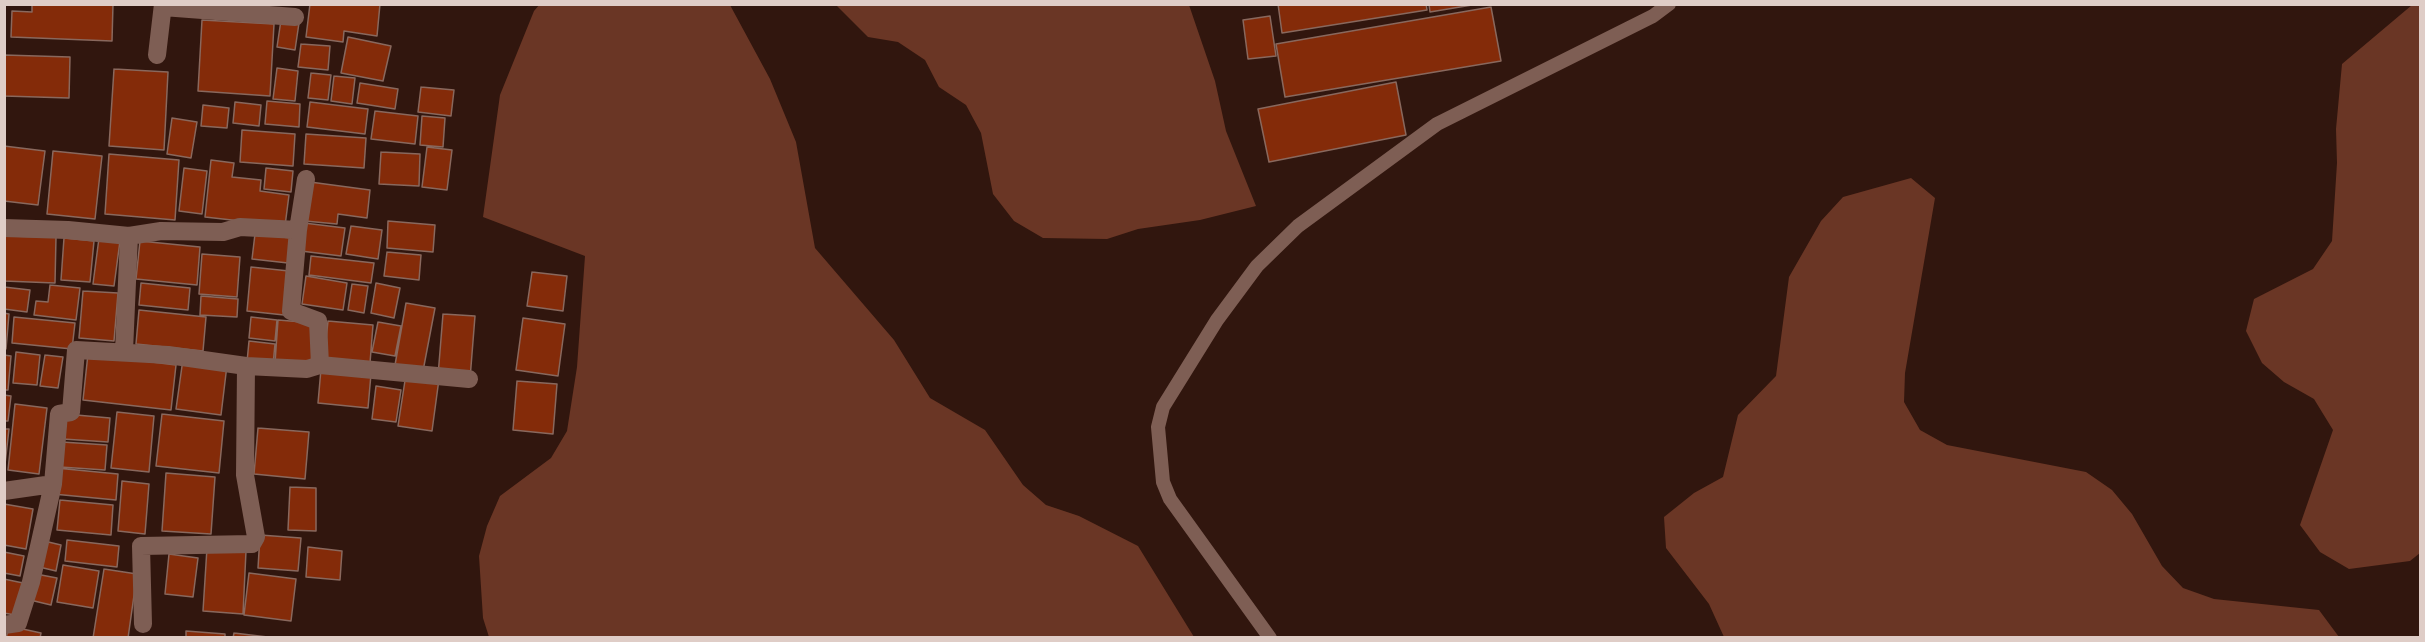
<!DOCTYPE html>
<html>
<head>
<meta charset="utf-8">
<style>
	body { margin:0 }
	#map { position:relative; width:2425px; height:642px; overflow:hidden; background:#31160e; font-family:"IBM Plex Sans",sans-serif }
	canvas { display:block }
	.frame { position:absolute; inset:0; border:6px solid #dfcdc7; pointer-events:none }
</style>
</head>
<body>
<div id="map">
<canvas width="2425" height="642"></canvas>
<div class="frame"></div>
</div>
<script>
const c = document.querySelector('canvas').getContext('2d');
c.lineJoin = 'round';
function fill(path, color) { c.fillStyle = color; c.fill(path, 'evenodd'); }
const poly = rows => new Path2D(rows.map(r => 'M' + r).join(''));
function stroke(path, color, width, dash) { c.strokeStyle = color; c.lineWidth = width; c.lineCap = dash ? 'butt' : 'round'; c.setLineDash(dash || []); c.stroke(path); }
fill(poly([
	[540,4,730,5,770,79,796,142,815,248,894,340,930,398,985,430,1023,485,1046,505,1079,516,1138,546,1194,637,489,637,483,618,479,556,487,526,500,496,551,458,567,431,577,367,585,256,483,217,500,95,534,11],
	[836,5,1189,5,1215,81,1226,131,1256,206,1200,220,1138,229,1107,239,1043,238,1014,221,993,194,981,133,966,105,939,87,925,60,898,42,868,37],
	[2412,5,2420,5,2420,553,2410,561,2349,569,2320,552,2300,525,2333,430,2314,399,2284,382,2262,363,2246,331,2254,299,2313,269,2332,241,2337,163,2336,129,2342,64],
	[1911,178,1935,198,1905,373,1904,402,1920,430,1947,445,2086,472,2112,490,2132,514,2162,566,2183,588,2214,599,2319,610,2339,637,1724,637,1709,604,1666,548,1664,517,1694,493,1723,477,1738,415,1776,376,1789,277,1821,221,1843,197]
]), '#6a3625');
const building = poly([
	[32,4,113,4,112,41,11,37,12,11,32,12,32,4],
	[310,4,380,4,377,36,344,31,343,42,306,37,310,4],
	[1278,4,1426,4,1427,10,1282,33,1278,4],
	[1429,4,1478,4,1430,12,1429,4],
	[1491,7,1501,61,1285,97,1276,44,1491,7],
	[1270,16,1276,56,1248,59,1243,20,1270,16],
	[202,20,274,24,270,96,198,91,202,20],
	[281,20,299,23,295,50,277,47,281,20],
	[348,37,391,46,383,81,341,73,348,37],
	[301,44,330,46,328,70,298,67,301,44],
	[4,55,70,57,69,98,4,96,4,55],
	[277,68,298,71,295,101,273,99,277,68],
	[114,69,168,72,164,150,109,146,114,69],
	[311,73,331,75,328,100,308,98,311,73],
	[334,76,355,78,352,104,331,101,334,76],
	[1396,82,1406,135,1269,162,1258,109,1396,82],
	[360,83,398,89,395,109,357,103,360,83],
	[421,87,454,90,451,116,418,112,421,87],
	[267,101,300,104,299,127,265,124,267,101],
	[235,102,261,105,259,126,233,123,235,102],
	[310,102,368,109,365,134,307,127,310,102],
	[203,105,229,108,227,128,201,126,203,105],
	[375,111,418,116,415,144,371,139,375,111],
	[422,116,445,118,443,147,420,145,422,116],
	[172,118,197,122,191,158,167,154,172,118],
	[242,130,295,134,293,166,240,162,242,130],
	[306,134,366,138,364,168,304,164,306,134],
	[4,146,45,151,38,205,4,201,4,146],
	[427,147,452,150,447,190,422,187,427,147],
	[53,151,102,156,95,219,47,214,53,151],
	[381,152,420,154,419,186,379,184,381,152],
	[109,154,179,160,175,220,105,214,109,154],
	[211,160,234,163,232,177,261,180,260,191,289,195,285,226,205,217,211,160],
	[184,168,207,171,202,214,179,211,184,168],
	[266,168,293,171,291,192,264,189,266,168],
	[310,182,370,190,367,218,338,214,337,224,305,221,310,182],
	[388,221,435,225,433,252,387,248,388,221],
	[304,223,345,228,341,256,301,251,304,223],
	[351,226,382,230,378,259,346,254,351,226],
	[255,234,291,238,288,263,252,259,255,234],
	[4,236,56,237,55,283,4,281,4,236],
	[64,238,94,241,90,282,61,280,64,238],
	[99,238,120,241,114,286,93,284,99,238],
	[140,241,200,247,197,285,136,279,140,241],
	[387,252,421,255,419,280,384,276,387,252],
	[202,254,240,257,237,297,199,294,202,254],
	[311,256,374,263,371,283,309,275,311,256],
	[251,267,289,271,284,315,247,311,251,267],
	[532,272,567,276,563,311,527,306,532,272],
	[306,276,347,283,343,310,302,304,306,276],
	[141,283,190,288,188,310,139,305,141,283],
	[376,283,400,288,394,318,371,313,376,283],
	[352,284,368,286,364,313,348,310,352,284],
	[50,285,80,288,76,320,34,315,36,301,48,302,50,285],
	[4,287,30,290,27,312,4,309,4,287],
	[83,291,118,293,114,341,79,338,83,291],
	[201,296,238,299,237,317,200,315,201,296],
	[406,303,435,308,423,371,395,365,406,303],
	[139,310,206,317,203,351,136,344,139,310],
	[4,313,9,314,6,349,4,349,4,313],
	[443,314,475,316,470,379,438,376,443,314],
	[14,317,75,323,72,349,12,343,14,317],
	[251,317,277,320,275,341,249,338,251,317],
	[523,318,565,324,558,376,516,370,523,318],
	[278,320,315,323,311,365,275,363,278,320],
	[328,321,373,325,370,363,324,359,328,321],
	[378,322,401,326,395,356,372,352,378,322],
	[249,341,275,344,273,365,247,362,249,341],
	[16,352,40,355,37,385,13,383,16,352],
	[88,354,176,365,171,410,83,400,88,354],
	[4,355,11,356,8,390,4,390,4,355],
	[45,355,63,357,58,388,40,386,45,355],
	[183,359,227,365,221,415,176,409,183,359],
	[321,369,371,374,368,408,318,403,321,369],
	[406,374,439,379,432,431,398,426,406,374],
	[517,381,557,384,553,434,513,430,517,381],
	[376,386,401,390,396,422,372,419,376,386],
	[4,395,11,396,8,421,4,421,4,395],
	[15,404,47,408,39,474,8,470,15,404],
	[117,412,154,416,149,472,111,468,117,412],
	[65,414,110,418,108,442,63,439,65,414],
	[162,414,224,421,219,473,156,466,162,414],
	[258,428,309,432,305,479,254,474,258,428],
	[4,429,9,429,4,473,4,429],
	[62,442,107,445,105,470,60,467,62,442],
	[56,468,118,474,116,500,53,494,56,468],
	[166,473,215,477,211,534,162,531,166,473],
	[122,481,149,484,145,534,118,531,122,481],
	[290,487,316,488,316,531,288,530,290,487],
	[60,500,113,505,111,535,57,530,60,500],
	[4,504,33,509,26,549,4,545,4,504],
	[260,535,301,538,298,571,258,568,260,535],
	[40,540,61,545,56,571,35,566,40,540],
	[67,540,119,546,117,567,65,561,67,540],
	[308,547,342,551,340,580,306,577,308,547],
	[207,548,246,551,243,614,203,611,207,548],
	[4,552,24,556,20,576,4,573,4,552],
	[169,554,198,558,193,597,165,594,169,554],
	[63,565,99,571,93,608,57,602,63,565],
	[104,569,137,574,128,638,93,638,104,569],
	[249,573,296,579,291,621,244,615,249,573],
	[36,574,57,578,51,605,30,600,36,574],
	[4,579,23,583,15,615,4,613,4,579],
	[9,626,41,633,40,638,6,638,9,626],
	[186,631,225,634,225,638,186,638,186,631],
	[234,633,276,638,233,638,234,633]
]);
fill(building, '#842b09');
stroke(building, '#89685d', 1.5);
stroke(poly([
	[1270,638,1170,499,1163,482,1158,427,1163,407,1217,320,1257,266,1298,226,1437,124,1653,16,1669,4]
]), '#7e5e54', 14);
stroke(poly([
	[163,7,295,17],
	[157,55,163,4],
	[306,179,298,230,291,311,318,321,320,365],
	[4,228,68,230,129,236,161,231,223,232,240,227,298,230],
	[124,351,129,236],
	[4,491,53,484],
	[143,624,141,546,252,544,256,537,245,475,246,366],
	[4,625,18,623,31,582,53,484,59,414,71,412,76,350,168,355,246,366,307,369,320,365,469,379]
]), '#7e5e54', 18);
</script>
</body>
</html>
